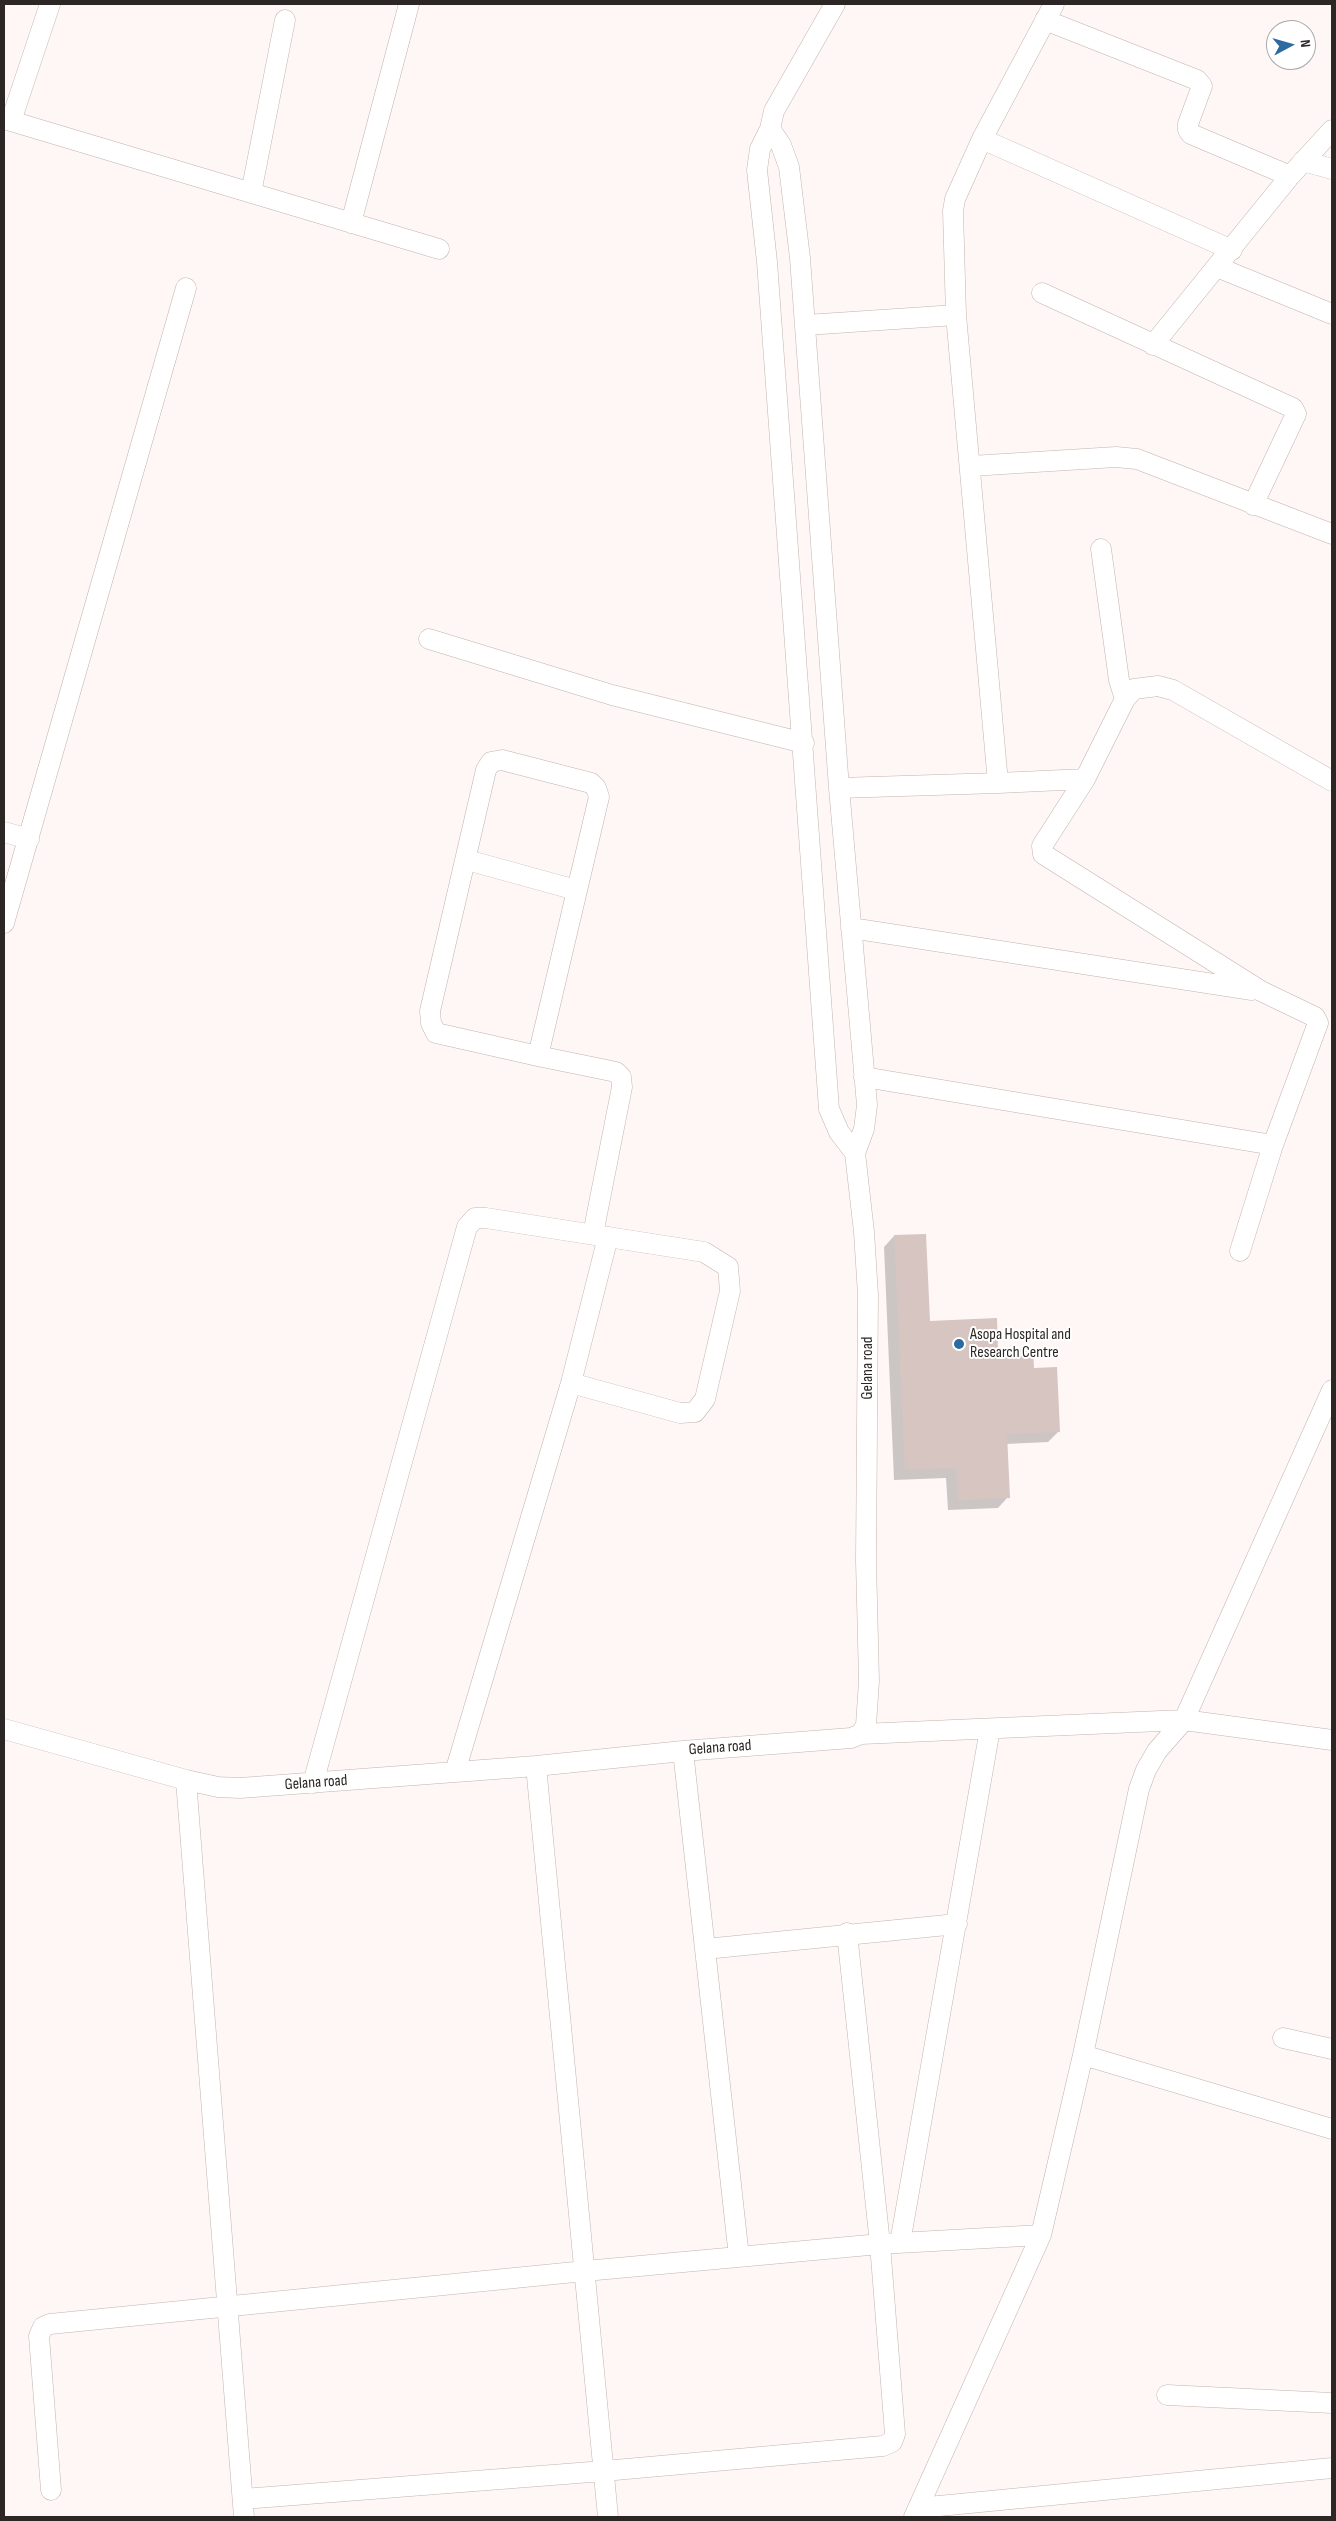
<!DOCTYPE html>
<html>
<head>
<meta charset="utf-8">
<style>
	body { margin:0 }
	#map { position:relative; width:1336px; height:2521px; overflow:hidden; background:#fef7f5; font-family:"Sofia Sans Condensed",sans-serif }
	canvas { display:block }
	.frame { position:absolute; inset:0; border:5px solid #2c2624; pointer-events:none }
	.north { position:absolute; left:1266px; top:20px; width:50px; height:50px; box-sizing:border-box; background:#fff; border:1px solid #aba8a7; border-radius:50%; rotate:84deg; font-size:14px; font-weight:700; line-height:20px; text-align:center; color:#2c2624 }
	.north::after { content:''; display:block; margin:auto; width:18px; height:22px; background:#2d6aa1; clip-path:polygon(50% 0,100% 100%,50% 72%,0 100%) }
</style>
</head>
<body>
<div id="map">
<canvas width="1336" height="2521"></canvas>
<div class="frame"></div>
<div class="north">N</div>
</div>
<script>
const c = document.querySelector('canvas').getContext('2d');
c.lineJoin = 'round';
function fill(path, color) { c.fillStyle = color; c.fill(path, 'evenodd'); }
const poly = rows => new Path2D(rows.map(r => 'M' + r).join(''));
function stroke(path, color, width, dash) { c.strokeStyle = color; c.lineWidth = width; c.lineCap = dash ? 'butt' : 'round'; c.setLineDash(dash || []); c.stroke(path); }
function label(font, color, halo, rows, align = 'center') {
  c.font = font + ' "Sofia Sans Condensed",sans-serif'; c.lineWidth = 4; c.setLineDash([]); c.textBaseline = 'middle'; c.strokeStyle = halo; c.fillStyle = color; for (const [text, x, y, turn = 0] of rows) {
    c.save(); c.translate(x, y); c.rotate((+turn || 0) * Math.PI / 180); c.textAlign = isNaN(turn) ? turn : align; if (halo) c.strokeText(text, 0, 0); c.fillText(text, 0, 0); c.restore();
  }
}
fill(poly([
	[894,1236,929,1323,1033,1369,1059,1431,1048,1442,1006,1444,1008,1497,998,1508,948,1510,946,1478,894,1480,884,1247]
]), '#0003');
fill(poly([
	[926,1234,930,1321,997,1318,998,1350,1033,1349,1034,1368,1057,1367,1060,1432,1007,1434,1010,1498,958,1500,956,1468,905,1470,894,1235]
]), '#d6c5c0');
const minor = poly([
	[835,4,774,111,770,129,760,149,757,170,767,262,829,1109,839,1132,855,1153],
	[1054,4,982,139,1232,250],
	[1045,20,1197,80,1202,86,1188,124,1188,130,1191,134,1290,176],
	[4,119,439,249],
	[11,121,50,4],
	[982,139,955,199,953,211,956,315,998,783,1085,779,1125,699,1134,689,1158,686,1173,690,1332,781],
	[1303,161,1332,169],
	[251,193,285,20],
	[351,223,409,4],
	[1217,267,1332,314],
	[1042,293,1293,408,1296,414,1253,505],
	[806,325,956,315],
	[1153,345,1290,176,1332,130],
	[971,466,1116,457,1137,459,1332,534],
	[1101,549,1119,680,1125,699],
	[429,639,612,695,804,743],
	[1085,779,1042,846,1043,854,1261,991,1315,1017,1318,1023,1273,1145,1240,1251],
	[839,788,998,783],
	[4,832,29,839],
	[467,860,576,890],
	[4,923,186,288],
	[851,928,1252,990],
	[538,1056,599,797,596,788,591,783,502,760,491,762,486,770,430,1011,431,1023,436,1033,538,1056,616,1072,621,1077,622,1087,593,1234],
	[864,1077,1273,1145],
	[4,1729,186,1780,218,1787,240,1788,536,1766,683,1751,851,1738,861,1734,866,1725,869,1681,866,1561,868,1295,864,1232,855,1153,864,1129,867,1105,839,788,800,258,789,167,781,145,770,129],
	[861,1734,1184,1720,1332,1740],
	[683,1751,705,1949],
	[536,1766,608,2517],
	[455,1772,571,1383,608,1237],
	[186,1780,244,2517],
	[313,1783,467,1227,475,1218,486,1218,704,1252,728,1267,730,1291,705,1399,695,1412,680,1413,571,1383],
	[1283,2038,1332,2049],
	[1083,2055,1332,2129],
	[900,2243,990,1729],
	[739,2257,705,1949,957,1924],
	[1167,2395,1332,2403],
	[51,2490,39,2336,43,2327,50,2324,585,2271,880,2244,1041,2235],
	[243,2499,604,2471,883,2446,892,2442,895,2434,880,2244,847,1933],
	[918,2508,1332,2468],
	[914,2517,1041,2235,1083,2055,1139,1789,1146,1770,1157,1751,1184,1720,1332,1390]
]);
stroke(minor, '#c3b3ad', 21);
stroke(minor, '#fff', 20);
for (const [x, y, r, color] of [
	[959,1344,6,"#2d6aa1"]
]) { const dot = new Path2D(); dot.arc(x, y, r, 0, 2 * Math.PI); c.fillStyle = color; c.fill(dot); stroke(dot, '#fff', 2); }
label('16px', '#2c2624', '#fff', [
	["Asopa Hospital and",970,1335],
	["Research Centre",970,1353]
], 'left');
label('16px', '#2c2624', '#fff', [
	["Gelana road",868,1368,-90],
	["Gelana road",720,1748,-4],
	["Gelana road",316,1783,-4]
]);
</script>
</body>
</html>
